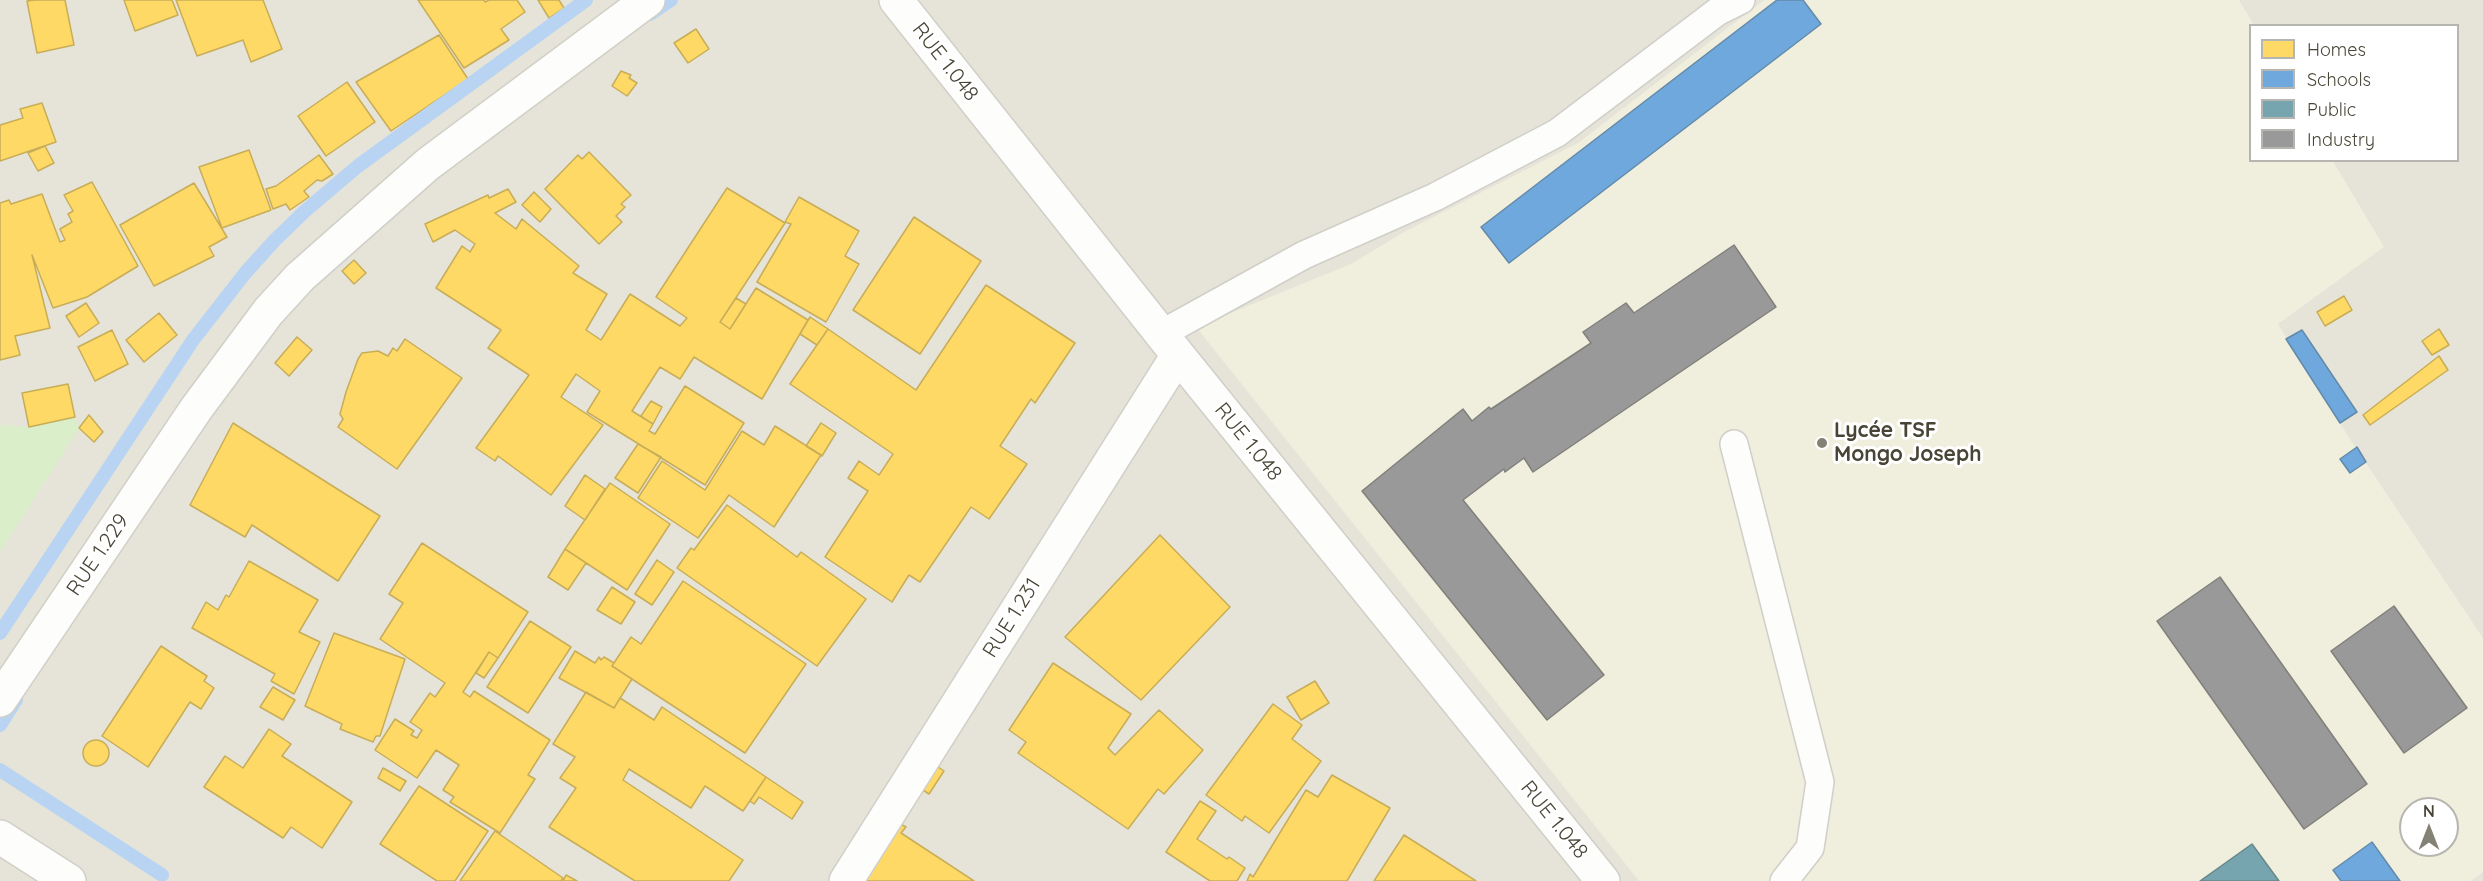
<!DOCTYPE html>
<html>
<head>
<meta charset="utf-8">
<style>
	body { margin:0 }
	#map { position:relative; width:2483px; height:881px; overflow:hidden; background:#f2f1eb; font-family:Quicksand,sans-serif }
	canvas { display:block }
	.legend { position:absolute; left:2249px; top:24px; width:210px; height:138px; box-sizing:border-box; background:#fff; border:2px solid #b6b5af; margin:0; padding:8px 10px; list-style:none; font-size:18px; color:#494536 }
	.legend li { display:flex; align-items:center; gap:12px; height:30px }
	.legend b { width:30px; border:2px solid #b6b5af }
	.north { position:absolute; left:2399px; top:797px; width:60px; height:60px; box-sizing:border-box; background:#fff; border:2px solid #b6b5af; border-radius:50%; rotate:0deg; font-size:16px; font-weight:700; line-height:24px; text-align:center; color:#494536 }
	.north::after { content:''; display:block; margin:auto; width:21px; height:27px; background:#848175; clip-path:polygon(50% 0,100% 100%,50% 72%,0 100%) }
</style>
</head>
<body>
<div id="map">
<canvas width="2483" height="881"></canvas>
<ul class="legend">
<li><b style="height:16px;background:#ffd966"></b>Homes</li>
<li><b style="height:16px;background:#6fa8dc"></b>Schools</li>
<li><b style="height:16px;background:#76a5af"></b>Public</li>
<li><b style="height:16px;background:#999"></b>Industry</li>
</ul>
<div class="north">N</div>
</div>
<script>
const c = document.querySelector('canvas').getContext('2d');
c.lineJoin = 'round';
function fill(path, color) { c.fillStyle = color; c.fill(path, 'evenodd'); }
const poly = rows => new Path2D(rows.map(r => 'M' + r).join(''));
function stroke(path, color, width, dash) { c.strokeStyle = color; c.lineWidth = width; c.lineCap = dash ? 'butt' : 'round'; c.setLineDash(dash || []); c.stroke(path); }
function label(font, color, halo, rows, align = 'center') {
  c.font = font + ' Quicksand,sans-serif'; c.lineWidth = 6; c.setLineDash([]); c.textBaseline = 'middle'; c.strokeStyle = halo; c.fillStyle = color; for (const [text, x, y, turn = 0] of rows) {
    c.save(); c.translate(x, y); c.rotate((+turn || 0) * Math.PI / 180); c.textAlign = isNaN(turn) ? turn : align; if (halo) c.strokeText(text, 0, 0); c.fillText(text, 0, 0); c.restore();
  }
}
fill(poly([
	[0,0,2483,0,2483,881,0,881],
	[2250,26,2458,26,2458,160,2250,160],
	[2411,809,2447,809,2447,845,2411,845]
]), '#e6e4d8');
fill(poly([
	[1764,0,2239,0,2254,25,2250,26,2250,160,2333,161,2384,247,2278,324,2350,439,2483,638,2483,872,2471,881,1639,881,1196,327,1351,264,1404,232,1578,143],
	[2411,809,2447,809,2447,845,2411,845]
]), '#f0eedd');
fill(poly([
	[75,417,79,428,0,552,0,425,29,427]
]), '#daeeca');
const homes = poly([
	[34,0,65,0,74,45,37,53,27,1,34,0],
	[124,0,172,0,178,15,135,31,124,0],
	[176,0,263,0,282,49,251,62,243,40,197,56,176,0],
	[418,0,484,0,485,2,489,0,517,0,525,12,501,29,509,40,464,68,418,0],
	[538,0,559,0,564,8,549,18,538,0],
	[696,29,709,49,688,63,674,43,696,29],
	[439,35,468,79,391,131,356,82,439,35],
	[621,71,631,75,629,78,637,83,627,96,612,86,621,71],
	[347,82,375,122,326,156,298,116,347,82],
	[42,103,56,142,0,161,0,125,23,118,20,109,42,103],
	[45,146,54,163,38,171,28,153,45,146],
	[249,150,271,210,222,228,199,167,249,150],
	[589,152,631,195,621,204,625,207,616,216,622,222,599,244,545,189,578,155,582,159,589,152],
	[319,155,333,174,322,181,317,180,304,191,309,197,290,210,286,204,273,209,266,189,276,186,319,155],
	[92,182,138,266,87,297,53,308,32,255,50,328,15,336,20,355,0,360,0,203,9,200,11,204,42,194,60,242,65,240,60,229,72,222,68,214,73,211,64,195,92,182],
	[194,183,227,237,209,247,214,256,154,286,120,225,194,183],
	[727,188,785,223,720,322,730,329,756,288,808,320,762,399,694,357,680,379,660,367,632,411,653,424,649,431,655,434,685,386,744,423,705,485,587,412,600,391,576,374,561,397,603,425,551,495,498,456,495,461,476,448,529,375,488,348,501,330,436,288,462,246,470,252,475,244,455,230,433,242,425,224,488,195,489,198,508,189,516,202,495,213,516,229,522,219,579,266,573,273,607,294,586,330,601,340,630,294,680,326,687,318,656,297,727,188],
	[534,192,551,209,540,222,522,205,534,192],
	[799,197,859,231,845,256,859,264,826,322,757,282,791,224,785,222,799,197],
	[914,217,981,261,920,354,853,310,914,217],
	[354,260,366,273,354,284,342,271,354,260],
	[986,285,1075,343,1035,403,1031,399,1000,446,1027,464,989,519,971,507,920,582,909,575,892,602,825,557,868,491,848,478,859,461,879,475,893,454,790,384,828,329,916,390,986,285],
	[2344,296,2352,310,2325,326,2317,312,2344,296],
	[736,298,746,304,730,329,720,322,736,298],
	[86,303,99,323,79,337,66,316,86,303],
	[159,313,177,335,144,362,126,340,159,313],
	[810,317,828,329,817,345,800,334,810,317],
	[2439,329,2449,345,2432,355,2422,341,2439,329],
	[112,330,128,364,95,381,78,347,112,330],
	[297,337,312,350,289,376,275,363,297,337],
	[405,339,462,378,397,469,338,427,343,419,340,414,346,392,358,359,362,353,378,351,388,356,393,348,397,351,405,339],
	[2439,356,2448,370,2370,425,2363,415,2439,356],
	[68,384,75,417,29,427,22,393,68,384],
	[651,401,662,407,653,424,641,416,651,401],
	[89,415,103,432,94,442,79,428,89,415],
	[233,423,380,516,338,581,252,525,245,537,190,505,233,423],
	[821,423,836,433,822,456,806,446,821,423],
	[775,426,821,455,774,527,729,495,698,538,638,498,662,461,705,490,742,431,764,445,775,426],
	[638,444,661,457,638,493,615,478,638,444],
	[585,475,605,489,585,520,565,506,585,475],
	[610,483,670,524,627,590,565,549,610,483],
	[727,505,797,557,801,552,866,599,817,666,677,568,691,548,694,550,727,505],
	[1160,535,1230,607,1141,700,1065,637,1160,535],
	[422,543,528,612,498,658,489,652,463,692,470,697,474,691,550,740,528,775,535,779,500,833,450,802,454,797,443,790,459,765,436,750,417,778,375,750,395,719,414,731,411,735,417,738,422,730,410,722,430,693,435,697,445,683,380,639,403,603,389,594,422,543],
	[565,549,586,563,568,590,548,577,565,549],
	[657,560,674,572,652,605,635,594,657,560],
	[249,561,318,600,299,632,320,642,294,694,271,681,275,674,192,628,206,602,218,610,226,595,229,597,249,561],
	[683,581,806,664,745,753,612,666,631,637,641,644,683,581],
	[612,587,635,602,621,624,597,610,612,587],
	[530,621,571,647,528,713,487,687,530,621],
	[334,633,405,659,380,736,376,736,373,742,340,729,342,724,305,706,334,633],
	[161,646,207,676,204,681,214,688,201,709,190,702,148,767,102,736,161,646],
	[575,651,595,663,599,657,601,660,604,657,614,663,612,666,632,679,614,708,559,678,575,651],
	[489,652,498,658,484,678,476,673,489,652],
	[1053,663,1131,714,1108,748,1115,755,1159,710,1203,750,1164,794,1158,789,1128,829,1018,753,1026,742,1009,730,1053,663],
	[1315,681,1329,703,1301,720,1287,697,1315,681],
	[273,687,295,700,283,720,260,707,273,687],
	[586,692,614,708,620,698,654,720,662,707,766,777,743,811,705,786,691,808,629,769,623,780,743,860,729,881,635,881,549,827,576,788,560,778,575,757,553,744,586,692],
	[1273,704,1302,725,1292,739,1321,761,1269,833,1245,816,1242,821,1206,795,1273,704],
	[269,729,291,744,282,756,352,802,322,848,291,827,283,838,204,787,225,756,243,768,269,729],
	'83 753a13 13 0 1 1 26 0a13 13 0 1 1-26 0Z',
	[928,760,944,771,929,794,912,783,928,760],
	[383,768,406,781,400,791,378,778,383,768],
	[1332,775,1390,808,1347,881,1247,881,1250,874,1253,877,1306,790,1318,797,1332,775],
	[766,777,803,802,792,819,759,797,754,804,750,801,766,777],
	[419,786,488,831,455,881,437,881,380,844,419,786],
	[1200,801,1216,811,1197,839,1227,859,1229,857,1245,868,1237,881,1210,881,1166,852,1200,801],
	[889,818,906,827,901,833,974,881,852,881,889,818],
	[495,831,563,878,561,881,460,881,495,831],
	[1404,835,1476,881,1374,881,1404,835],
	[566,875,577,881,563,881,566,875]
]);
fill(homes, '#ffd966');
stroke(homes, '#c8ad58', 1.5);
const schools = poly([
	[1777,0,1803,0,1821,24,1509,263,1481,227,1777,0],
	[2302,330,2357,412,2340,423,2286,339,2302,330],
	[2357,447,2366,462,2350,473,2340,459,2357,447],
	[2372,842,2400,881,2341,881,2333,870,2372,842]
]);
fill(schools, '#6fa8dc');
stroke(schools, '#648aaa', 1.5);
const public = poly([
	[2252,844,2279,881,2200,881,2252,844]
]);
fill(public, '#76a5af');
stroke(public, '#68888b', 1.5);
const industry = poly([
	[1734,245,1776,307,1533,472,1524,458,1505,472,1504,469,1463,500,1604,675,1547,720,1362,491,1463,409,1472,421,1489,407,1491,409,1591,343,1583,332,1626,303,1634,313,1734,245],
	[2220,577,2367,784,2304,829,2157,621,2220,577],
	[2394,606,2467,708,2404,753,2331,651,2394,606]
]);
fill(industry, '#999');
stroke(industry, '#81807b', 1.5);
stroke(poly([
	[650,14,671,0],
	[0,633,193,340,246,272,274,241,305,211,358,166,586,0],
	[0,725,16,700],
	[0,770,162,875]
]), '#b9d4f2', 14);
const service = poly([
	[1161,334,1304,255,1435,197,1557,133,1717,12,1741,0],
	[1734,444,1820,782,1810,848,1784,881]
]);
const minor = poly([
	[896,0,1178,355,1603,881],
	[0,700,196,409,268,312,300,277,428,164,648,0],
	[0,837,69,881],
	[846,881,1178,355]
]);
stroke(service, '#d0cfc8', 30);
stroke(minor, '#d0cfc8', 36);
stroke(service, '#fdfdfc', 27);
stroke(minor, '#fdfdfc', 33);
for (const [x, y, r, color] of [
	[1822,443,6,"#848175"]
]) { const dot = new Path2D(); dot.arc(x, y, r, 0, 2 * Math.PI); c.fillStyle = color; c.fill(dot); stroke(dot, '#fff', 2); }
label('21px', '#494536', '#fff', [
	["RUE 1.048",945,62,52],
	["RUE 1.048",1248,442,51],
	["RUE 1.229",98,555,-56],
	["RUE 1.231",1012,618,-58],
	["RUE 1.048",1554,820,51]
]);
label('bold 21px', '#494536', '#fff', [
	["Lycée TSF",1834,431],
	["Mongo Joseph",1834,455]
], 'left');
</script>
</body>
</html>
